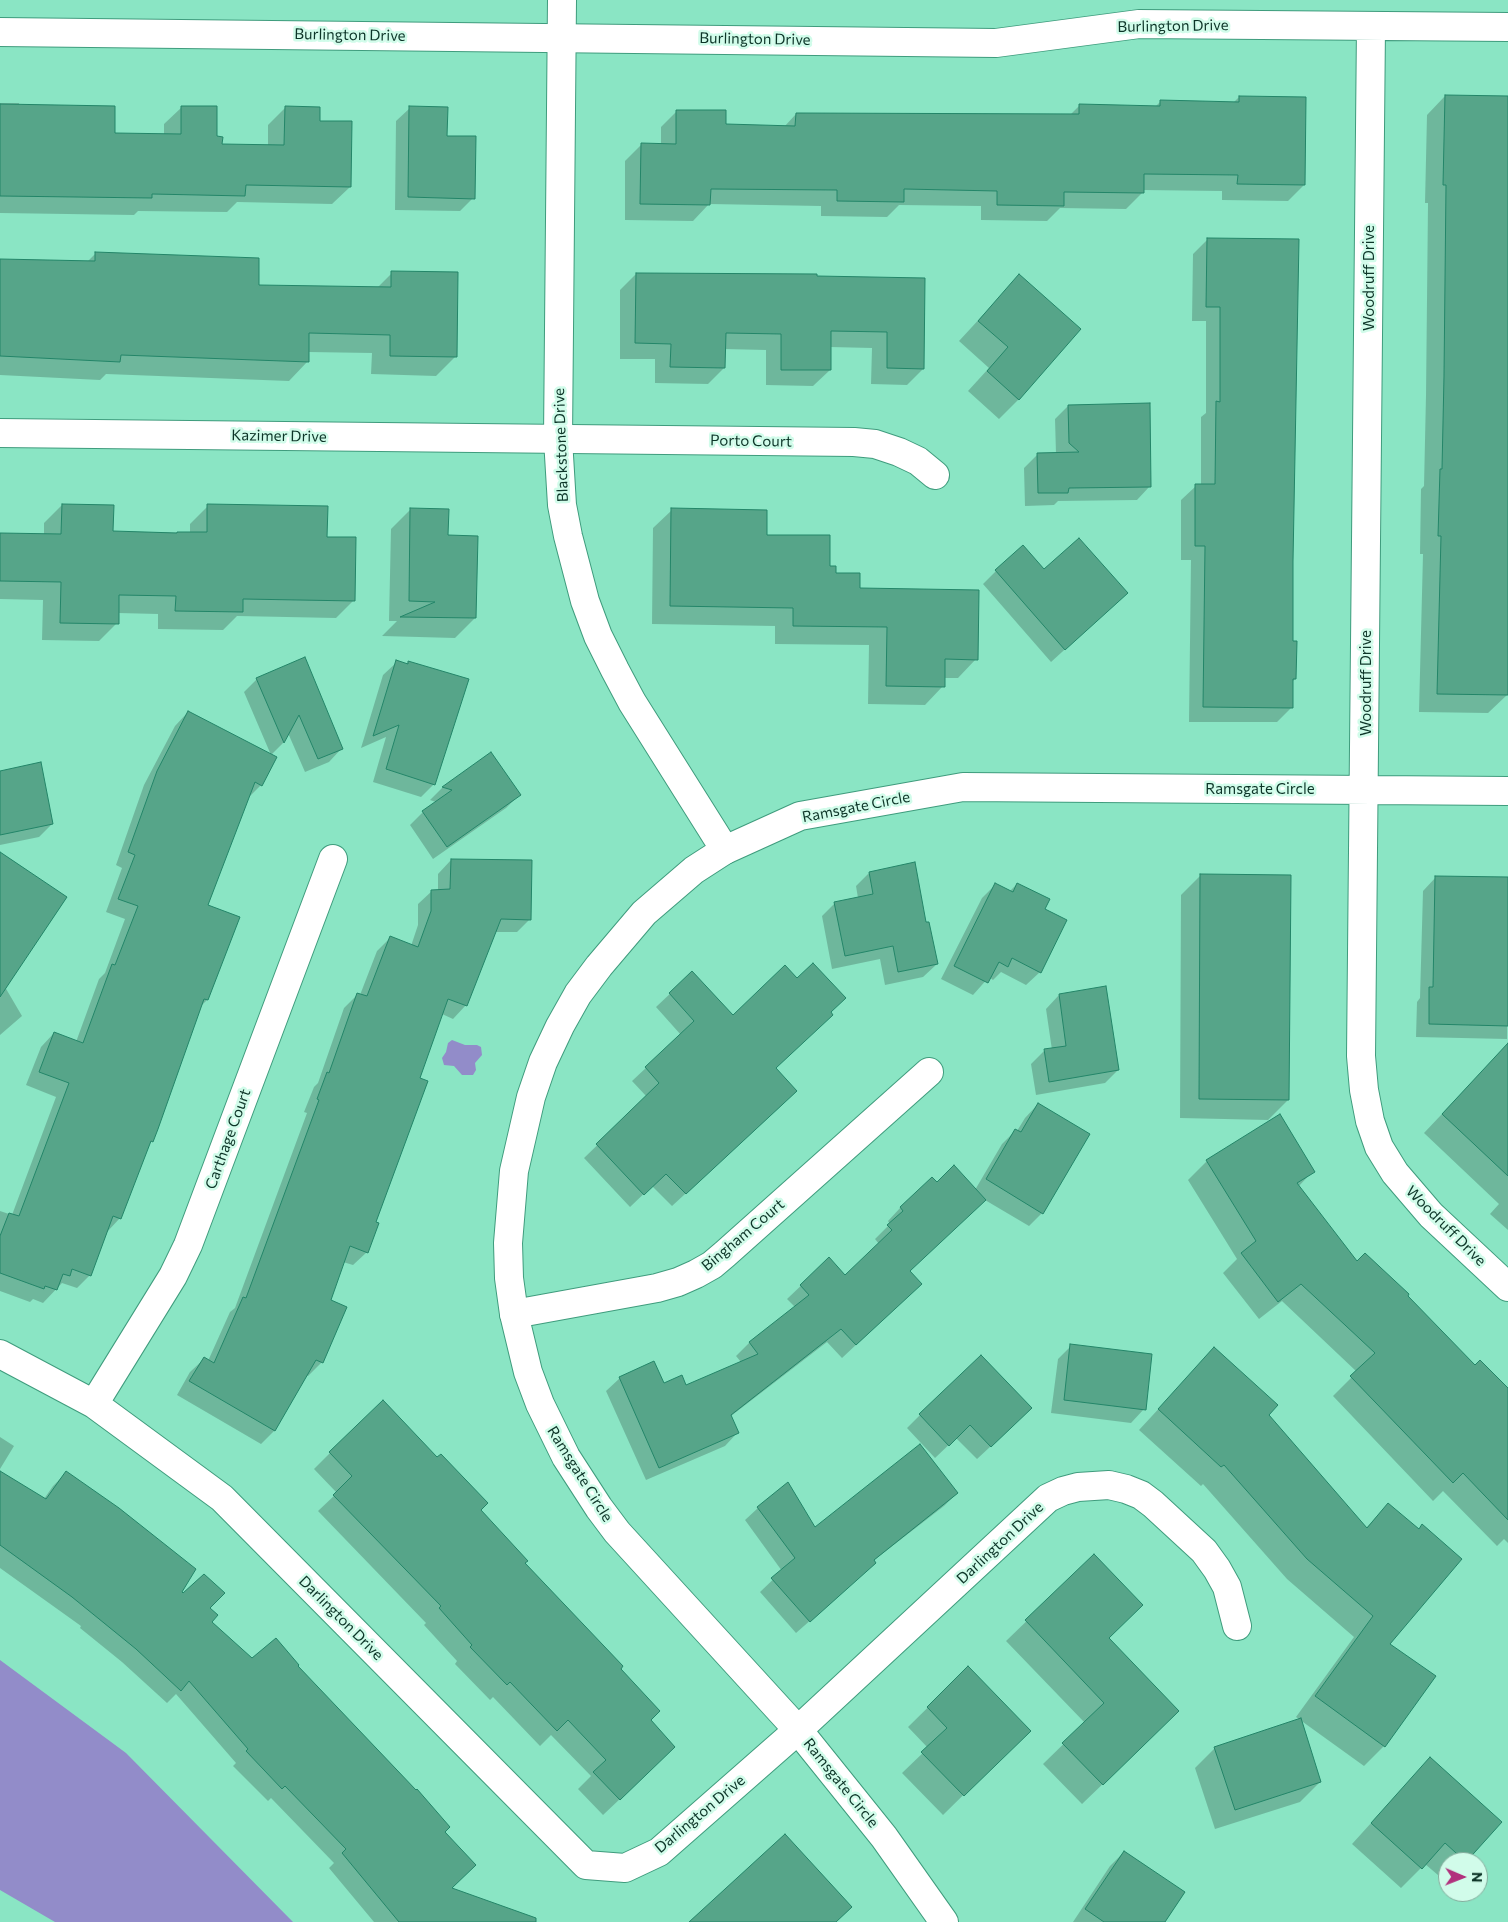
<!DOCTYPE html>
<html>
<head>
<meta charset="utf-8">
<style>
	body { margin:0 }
	#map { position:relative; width:1508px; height:1922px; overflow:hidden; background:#8ae5c4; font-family:Commissioner,sans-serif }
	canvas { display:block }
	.north { position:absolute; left:1438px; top:1852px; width:50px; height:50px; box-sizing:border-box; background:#d1fcea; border:1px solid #83ac9c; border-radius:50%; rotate:91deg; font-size:14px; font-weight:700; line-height:20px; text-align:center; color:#0d3528 }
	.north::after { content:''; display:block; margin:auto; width:18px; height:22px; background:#b1317d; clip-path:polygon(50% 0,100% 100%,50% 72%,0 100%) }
</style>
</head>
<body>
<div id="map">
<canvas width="1508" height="1922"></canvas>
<div class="north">N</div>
</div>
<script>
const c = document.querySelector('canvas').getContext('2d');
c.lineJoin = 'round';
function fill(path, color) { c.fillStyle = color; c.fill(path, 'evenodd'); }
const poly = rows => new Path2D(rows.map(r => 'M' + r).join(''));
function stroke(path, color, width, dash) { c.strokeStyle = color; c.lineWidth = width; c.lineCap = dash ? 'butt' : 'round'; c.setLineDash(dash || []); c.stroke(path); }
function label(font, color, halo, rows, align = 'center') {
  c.font = font + ' Commissioner,sans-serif'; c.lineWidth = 5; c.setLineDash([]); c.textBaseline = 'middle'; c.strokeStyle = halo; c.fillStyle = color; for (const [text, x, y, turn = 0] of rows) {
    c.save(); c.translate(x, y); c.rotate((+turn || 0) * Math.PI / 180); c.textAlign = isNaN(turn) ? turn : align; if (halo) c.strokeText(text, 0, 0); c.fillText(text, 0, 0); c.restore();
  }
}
fill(poly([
	[452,1040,465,1045,477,1045,481,1047,482,1055,475,1063,476,1070,473,1075,462,1075,454,1066,444,1065,442,1058,446,1052,448,1043],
	[0,1660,126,1753,293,1922,55,1922,0,1890]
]), '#928cc9');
fill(poly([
	[1445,96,1508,97,1507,695,1488,713,1419,712,1423,554,1420,554,1421,489,1424,486,1426,395,1428,203,1425,203,1427,115],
	[1239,97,1304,185,1288,201,1222,200,1222,191,1142,190,1142,193,1126,209,1060,208,1047,221,981,220,981,206,899,205,887,217,821,216,821,206,709,204,693,221,625,220,625,161,641,145,661,145,661,127,677,111,724,126,784,127,796,114,1070,115,1080,105,1155,107,1160,102,1233,103],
	[0,103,19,103,19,106,114,134,164,135,164,124,182,107,221,145,268,146,268,125,285,108,319,122,350,187,332,204,237,202,227,212,138,211,134,215,0,213],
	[410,108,473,198,460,211,395,210,396,121],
	[1208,239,1292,642,1295,679,1292,682,1292,707,1277,722,1189,722,1191,560,1181,560,1181,500,1196,486,1201,486,1201,417,1206,413,1206,321,1192,321,1193,254],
	[96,253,257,286,377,288,392,273,456,356,436,376,371,374,372,353,308,352,308,361,289,381,106,374,100,380,0,375,0,261,87,262],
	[636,274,924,279,923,369,907,385,871,384,872,348,830,347,830,370,813,386,766,385,766,350,724,349,724,368,708,384,655,383,655,359,620,359,620,290],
	[1019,276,1019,399,999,419,968,391,989,368,959,341],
	[1068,406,1150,486,1137,500,1058,501,1054,505,1025,506,1024,468,1038,454,1056,454,1055,419],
	[62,505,111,532,190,533,190,524,208,506,326,538,354,600,336,618,237,616,223,630,158,629,158,614,118,613,117,623,99,641,42,640,43,600,0,599,0,534,44,535,44,523],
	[411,509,447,536,475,618,455,638,382,636,397,621,389,621,391,529],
	[672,510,766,536,828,567,835,574,858,589,976,659,958,678,943,678,943,686,925,705,868,704,869,645,775,644,775,626,652,624,653,528],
	[996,571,1044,571,1127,593,1051,662,983,584],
	[397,662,406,665,408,662,434,784,421,797,373,782,386,737,361,748,383,675],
	[257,679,342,748,329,762,305,772,288,733,283,743,271,755,244,692],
	[188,712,261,785,247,799,206,906,207,1000,201,1006,152,1141,148,1145,120,1218,107,1232,90,1275,77,1288,62,1283,43,1303,33,1299,30,1302,0,1291,0,1211,12,1215,56,1097,26,1085,41,1047,54,1033,76,1042,99,979,105,973,125,919,106,912,122,868,116,865,144,785,175,726],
	[491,754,519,795,506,808,433,859,410,825,423,812,436,802,430,800,442,788],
	[0,772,52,824,39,837,0,845],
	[0,854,5,987,22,1016,0,1035],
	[451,860,530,919,517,932,494,932,466,1005,453,1019,442,1014,419,1079,367,1252,353,1265,343,1262,329,1301,322,1362,308,1376,306,1375,274,1431,261,1444,177,1395,190,1372,204,1359,208,1361,230,1312,235,1308,307,1113,304,1112,314,1087,318,1083,344,1008,358,994,360,995,377,951,390,938,411,946,418,925,418,904,432,891,438,891,438,874],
	[869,873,926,924,937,964,923,977,885,985,880,959,832,969,822,916,835,903,858,898,856,886],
	[1201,875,1288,1100,1268,1120,1180,1118,1181,895],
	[1436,877,1508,879,1507,1039,1416,1037,1417,1002,1420,998,1423,891],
	[1017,884,1043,910,1040,972,1026,985,1001,972,993,980,989,977,973,995,941,979,982,898,995,885,1009,892],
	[692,973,733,1017,829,1013,832,1015,774,1069,782,1105,672,1206,652,1186,630,1207,584,1158,647,1097,632,1081,681,1035,656,1007],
	[1105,988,1118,1070,1105,1083,1036,1095,1031,1064,1044,1051,1052,1050,1046,1009,1059,995],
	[1508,1044,1508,1230,1490,1214,1499,1204,1424,1133],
	[1038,1104,1042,1213,1029,1226,985,1200,909,1271,907,1297,842,1358,827,1342,731,1416,738,1432,725,1446,646,1480,606,1391,620,1378,685,1387,741,1362,736,1356,749,1343,795,1307,787,1299,829,1259,845,1276,879,1244,875,1239,890,1224,888,1221,901,1207,936,1184,975,1190,1002,1144,1016,1130,1017,1131,1025,1118],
	[1207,1161,1313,1171,1298,1187,1357,1263,1406,1296,1475,1367,1508,1390,1508,1543,1504,1539,1497,1546,1443,1491,1433,1501,1333,1396,1357,1372,1282,1301,1259,1319,1223,1273,1237,1259,1188,1180],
	[1071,1346,1144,1409,1131,1423,1051,1413,1058,1359],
	[1214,1349,1267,1415,1366,1528,1388,1504,1384,1746,1364,1766,1296,1717,1354,1637,1287,1579,1203,1484,1201,1486,1139,1430],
	[920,1415,1017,1422,977,1459,956,1438,935,1458,907,1428],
	[0,1437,14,1446,0,1469],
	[330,1453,479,1510,524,1563,619,1669,649,1721,658,1763,603,1815,578,1789,591,1776,551,1735,540,1746,493,1697,490,1700,455,1664,457,1661,424,1625,426,1623,318,1511,337,1493,314,1469],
	[0,1473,44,1499,53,1486,66,1473,181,1592,208,1608,211,1622,252,1660,296,1666,443,1832,450,1889,462,1922,374,1922,329,1868,334,1863,271,1798,268,1801,233,1766,236,1763,176,1694,167,1703,122,1662,80,1628,81,1626,0,1568],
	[957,1493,944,1506,873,1561,862,1575,796,1633,760,1592,782,1571,745,1520,758,1508,815,1529],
	[1094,1556,1107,1639,1158,1731,1082,1804,1043,1764,1085,1723,1006,1641],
	[968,1668,1009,1750,943,1815,902,1773,928,1748,908,1727],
	[1215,1748,1320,1782,1300,1802,1215,1829,1195,1768],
	[1411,1779,1500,1822,1464,1862,1448,1862,1448,1878,1445,1881,1425,1864,1401,1888,1352,1844],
	[1124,1852,1163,1922,1073,1922,1110,1866]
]), '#0003');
const building = poly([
	[1445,95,1508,96,1508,695,1437,694,1441,536,1438,536,1440,469,1442,469,1444,376,1446,185,1443,185,1445,95],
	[1239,96,1306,97,1305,185,1237,184,1238,175,1144,174,1144,193,1064,192,1064,206,997,205,997,191,904,189,904,202,837,201,837,190,711,189,710,205,640,204,641,143,676,144,676,110,726,110,726,124,795,126,796,113,1079,114,1079,104,1160,106,1160,100,1239,102,1239,96],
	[0,104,115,106,115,133,181,134,181,106,217,106,217,136,223,137,222,144,284,145,285,106,320,107,320,121,352,121,351,187,246,185,245,196,152,194,152,198,0,196,0,104],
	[409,106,448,107,447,136,476,136,475,199,408,197,409,106],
	[1207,238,1299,239,1293,561,1293,641,1297,641,1296,679,1293,679,1293,708,1203,707,1205,546,1195,546,1195,484,1215,484,1216,401,1220,402,1220,307,1206,307,1207,238],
	[95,252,259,258,259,285,391,287,391,271,458,272,457,357,390,356,390,335,309,333,309,362,121,355,120,362,0,356,0,259,95,261,95,252],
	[636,273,817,274,817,276,925,278,924,369,887,368,887,332,831,331,831,370,781,370,781,334,726,333,725,368,670,367,671,344,635,343,636,273],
	[1019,274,1081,329,1019,400,987,371,1008,347,978,321,1019,274],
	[1150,403,1151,487,1069,488,1068,493,1038,493,1037,453,1079,452,1069,443,1068,405,1150,403],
	[62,504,114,505,113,531,177,533,177,532,207,532,207,504,328,506,327,537,356,537,355,601,243,599,243,612,175,611,176,596,119,595,119,624,60,623,61,582,0,581,0,533,61,534,62,504],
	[410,508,449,509,448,535,478,536,476,618,400,617,435,602,409,601,410,508],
	[671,508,767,510,767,535,830,535,830,566,836,566,836,573,860,573,860,588,979,590,978,660,945,659,945,687,886,686,887,627,793,626,793,608,670,606,671,508],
	[1079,538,1128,593,1065,650,995,570,1023,545,1044,569,1079,538],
	[305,657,343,749,318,759,299,715,284,743,256,678,305,657],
	[396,660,408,664,408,661,469,679,435,785,386,769,399,725,373,736,396,660],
	[188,711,277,757,262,786,255,782,208,905,240,917,208,1000,204,999,158,1129,153,1142,151,1141,121,1219,113,1216,91,1276,72,1269,70,1276,63,1274,57,1290,45,1286,44,1289,0,1273,0,1236,9,1213,19,1216,69,1083,39,1072,54,1032,83,1043,112,964,115,965,138,906,118,899,135,855,128,852,157,771,188,711],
	[491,752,521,795,447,847,422,811,452,790,442,787,491,752],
	[41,762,53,824,0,835,0,771,41,762],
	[0,852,67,897,0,997,0,852],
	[451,859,532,860,531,920,501,919,467,1006,448,999,420,1078,428,1081,376,1222,379,1223,368,1253,350,1246,331,1300,347,1307,323,1363,316,1360,275,1431,189,1381,204,1357,214,1363,243,1297,246,1298,319,1100,317,1099,327,1072,329,1073,357,993,367,996,390,936,418,947,431,911,431,890,450,889,451,859],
	[915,862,926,922,929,922,938,964,898,972,893,946,845,956,834,902,873,894,869,872,915,862],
	[1200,874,1291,875,1289,1100,1199,1099,1200,874],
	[1435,876,1508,877,1508,1026,1429,1024,1429,987,1433,987,1435,876],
	[995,883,1013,892,1017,883,1050,899,1045,909,1067,920,1041,973,1012,958,1008,967,999,962,988,983,954,966,995,883],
	[813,963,846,998,831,1012,833,1015,776,1068,797,1091,686,1194,666,1174,644,1195,596,1144,659,1083,645,1067,694,1021,669,993,692,971,733,1015,785,965,797,978,813,963],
	[1106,986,1119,1070,1049,1082,1044,1049,1066,1046,1059,994,1106,986],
	[1508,1043,1508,1176,1442,1114,1508,1043],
	[1038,1103,1090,1134,1043,1214,986,1179,1015,1129,1021,1132,1038,1103],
	[1280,1114,1315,1172,1297,1183,1357,1261,1365,1253,1409,1294,1408,1296,1475,1365,1480,1360,1508,1388,1508,1520,1463,1473,1453,1483,1350,1376,1375,1353,1301,1284,1278,1302,1241,1253,1256,1241,1206,1160,1280,1114],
	[954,1165,986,1200,910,1271,922,1284,856,1345,841,1329,731,1415,739,1433,659,1468,619,1377,654,1361,664,1383,682,1375,686,1385,758,1354,749,1342,809,1295,800,1285,829,1257,845,1275,892,1230,887,1225,903,1211,900,1207,932,1177,937,1182,954,1165],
	[1070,1344,1152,1354,1146,1410,1064,1400,1070,1344],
	[1214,1347,1278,1405,1269,1415,1367,1528,1388,1503,1419,1529,1422,1524,1462,1559,1390,1644,1436,1676,1385,1747,1315,1696,1373,1616,1307,1559,1224,1465,1221,1467,1158,1409,1214,1347],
	[981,1355,1032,1408,991,1447,970,1425,949,1446,919,1414,981,1355],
	[383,1400,437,1457,441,1454,488,1503,481,1510,528,1561,525,1563,623,1666,621,1669,660,1711,651,1720,675,1747,620,1800,593,1772,606,1760,568,1720,557,1731,510,1682,507,1685,470,1647,472,1645,439,1608,441,1606,333,1495,352,1476,329,1452,383,1400],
	[920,1444,958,1493,874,1560,876,1563,810,1622,771,1578,795,1558,757,1507,788,1482,815,1527,920,1444],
	[0,1471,46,1499,66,1471,119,1508,196,1569,182,1592,183,1593,204,1574,225,1593,210,1608,218,1615,212,1622,252,1658,276,1638,299,1665,298,1666,416,1790,417,1789,450,1827,445,1832,476,1865,452,1888,536,1918,536,1922,399,1922,342,1853,346,1849,285,1786,282,1789,246,1751,248,1749,189,1681,181,1691,136,1649,72,1597,0,1545,0,1471],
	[1094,1554,1143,1605,1109,1638,1179,1711,1103,1785,1062,1743,1104,1703,1025,1620,1094,1554],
	[968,1666,1031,1731,964,1796,921,1752,947,1728,927,1707,968,1666],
	[1301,1718,1321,1782,1235,1810,1214,1747,1301,1718],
	[1430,1757,1502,1822,1466,1862,1445,1843,1422,1869,1371,1823,1430,1757],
	[785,1834,852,1907,836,1922,689,1922,785,1834],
	[1124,1851,1185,1892,1165,1922,1104,1922,1085,1909,1124,1851]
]);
fill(building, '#56a589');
stroke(building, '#238568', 1);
const minor = poly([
	[1371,26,1361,1056,1364,1090,1370,1121,1379,1147,1395,1173,1431,1215,1508,1287],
	[0,32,996,43,1139,24,1508,27],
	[0,433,854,442,875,444,899,452,918,461,935,475],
	[725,850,800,816,963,787,1508,791],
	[514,1314,657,1288,678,1282,696,1274,712,1265,725,1254,929,1072],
	[0,1354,94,1404,222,1498,586,1865,625,1868,659,1852,798,1730,1048,1498,1063,1491,1078,1487,1109,1485,1126,1489,1141,1495,1153,1504,1204,1551,1217,1569,1227,1587,1237,1626],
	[94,1404,173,1276,188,1245,333,859]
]);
const tertiary = poly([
	[562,0,558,439,562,505,568,536,585,601,598,636,615,670,632,702,725,850,694,870,644,913,599,966,578,994,560,1026,543,1062,531,1097,514,1171,508,1243,509,1278,514,1314,528,1372,540,1404,566,1457,599,1508,617,1532,798,1730,884,1837,944,1922]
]);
stroke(minor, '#3f9c7d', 30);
stroke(tertiary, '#3f9c7d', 30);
stroke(minor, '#fff', 28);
stroke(tertiary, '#fff', 28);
label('15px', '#0d3528', '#d1fcea', [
	["Burlington Drive",1173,26,-1],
	["Burlington Drive",350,35,1],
	["Burlington Drive",755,39,1],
	["Woodruff Drive",1369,278,-90],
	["Kazimer Drive",279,436,1],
	["Porto Court",751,441,1],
	["Blackstone Drive",561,445,-92],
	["Woodruff Drive",1366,683,-90],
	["Ramsgate Circle",1260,789],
	["Ramsgate Circle",856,807,-11],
	["Carthage Court",228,1139,-70],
	["Woodruff Drive",1446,1226,45],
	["Bingham Court",743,1235,-40],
	["Ramsgate Circle",580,1474,58],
	["Darlington Drive",1000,1543,-43],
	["Darlington Drive",341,1618,45],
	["Ramsgate Circle",841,1783,51],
	["Darlington Drive",700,1814,-40]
]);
</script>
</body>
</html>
